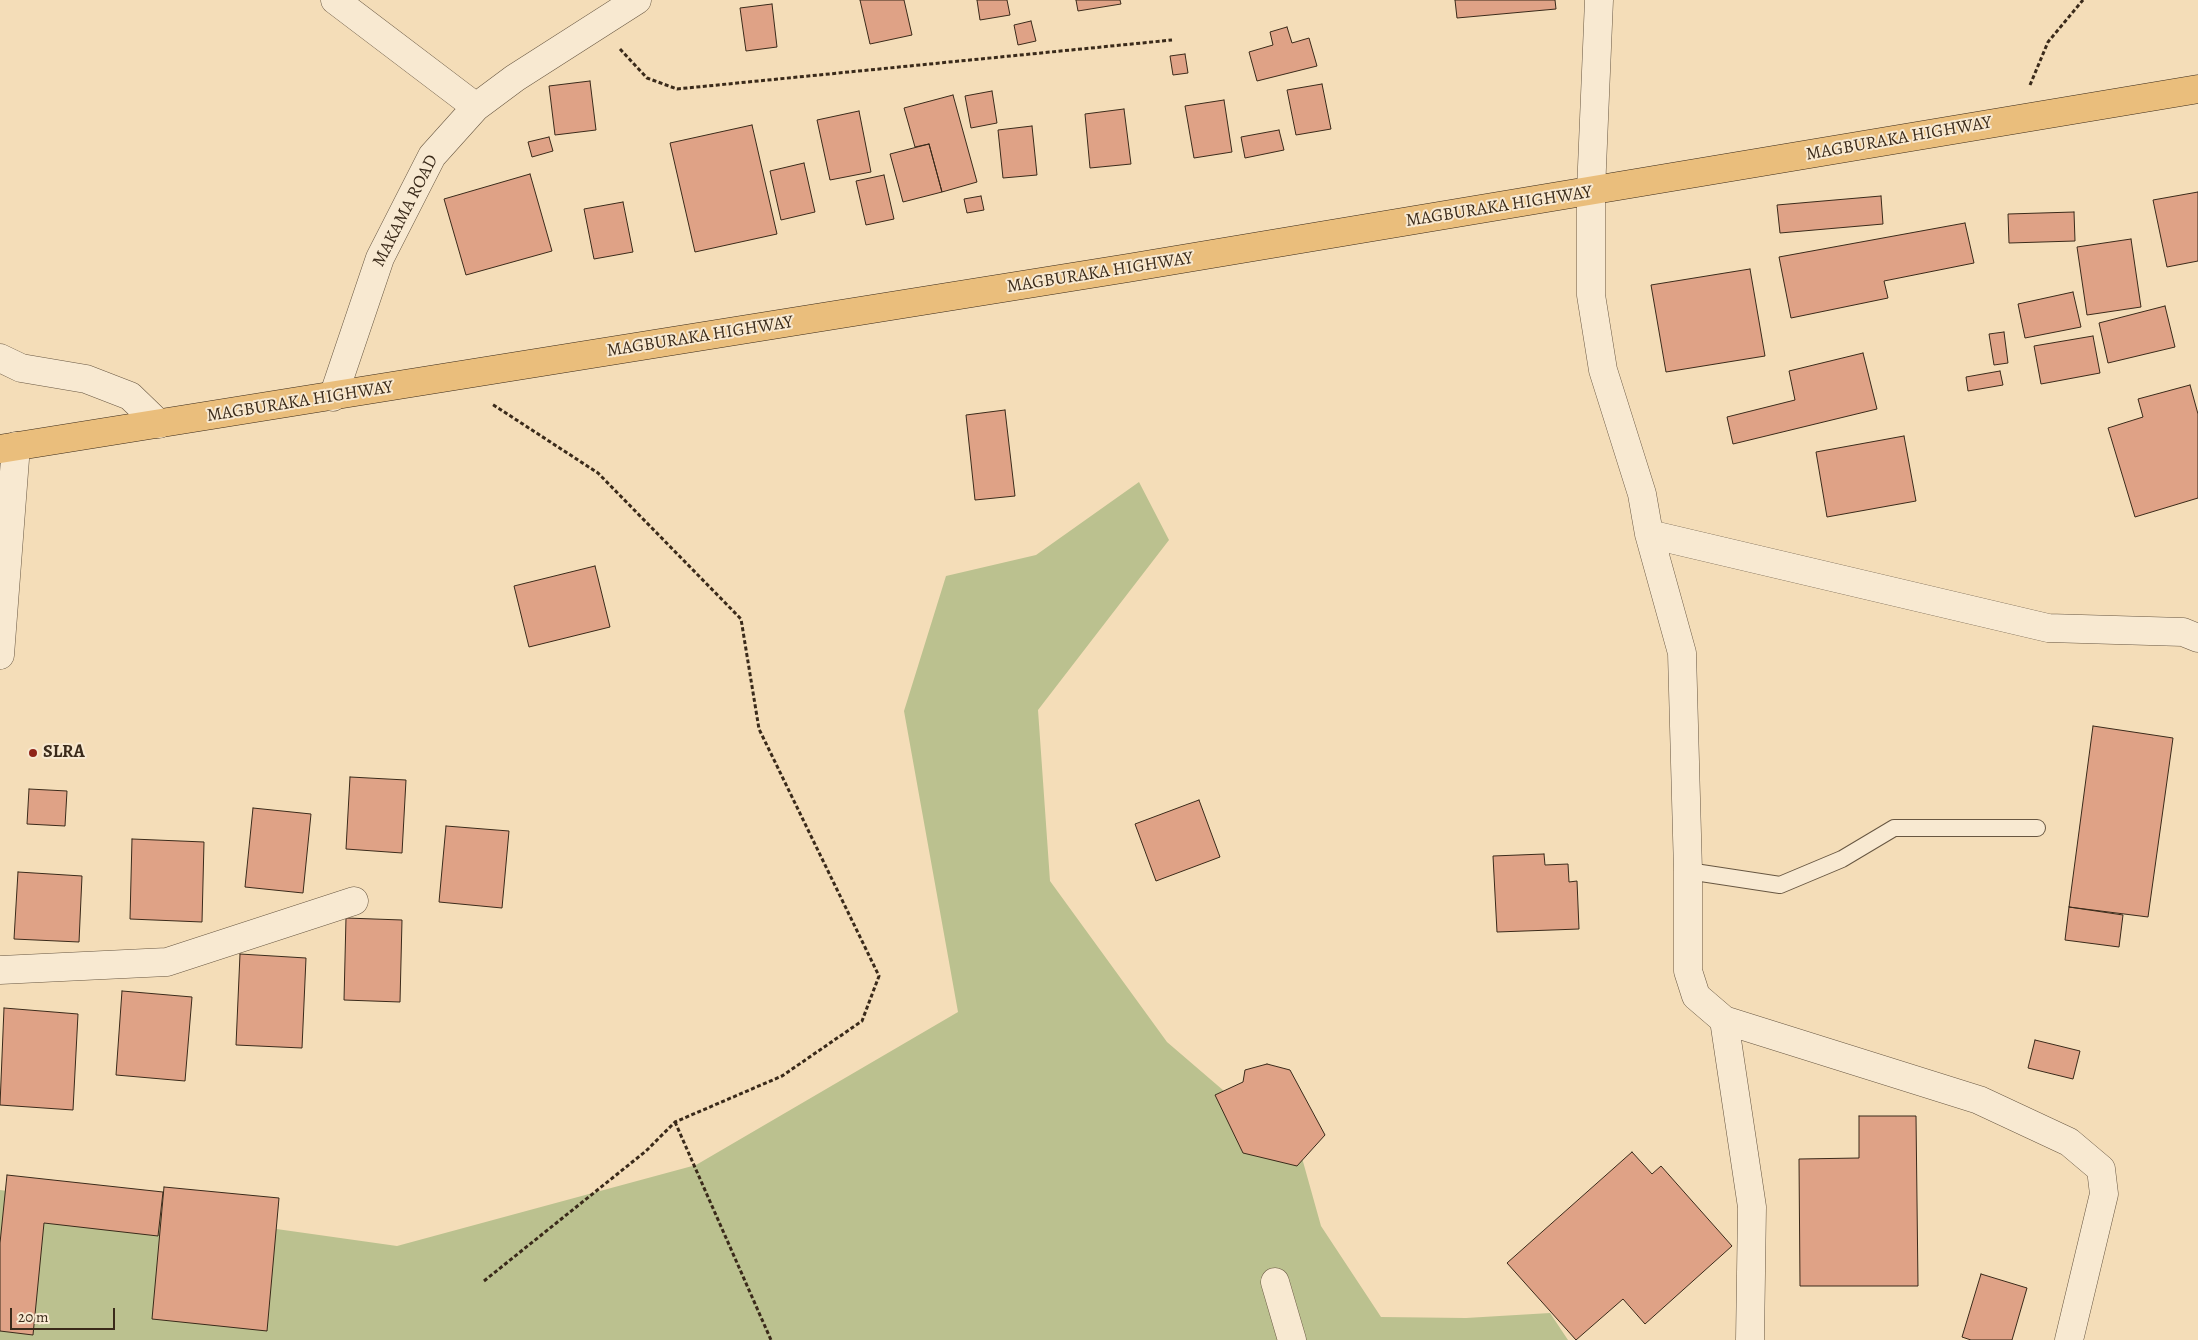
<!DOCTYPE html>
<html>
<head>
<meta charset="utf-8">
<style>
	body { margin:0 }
	#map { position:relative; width:2198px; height:1340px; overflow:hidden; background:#f4ddb8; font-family:Alegreya,serif }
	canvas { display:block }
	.scale { position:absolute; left:10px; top:1308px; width:105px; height:22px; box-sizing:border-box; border:2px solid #3a2a1a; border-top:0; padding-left:6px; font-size:15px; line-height:18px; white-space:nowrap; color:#3a2a1a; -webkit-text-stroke:4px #f8e9d1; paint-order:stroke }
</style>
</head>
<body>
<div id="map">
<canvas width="2198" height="1340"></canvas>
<div class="scale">20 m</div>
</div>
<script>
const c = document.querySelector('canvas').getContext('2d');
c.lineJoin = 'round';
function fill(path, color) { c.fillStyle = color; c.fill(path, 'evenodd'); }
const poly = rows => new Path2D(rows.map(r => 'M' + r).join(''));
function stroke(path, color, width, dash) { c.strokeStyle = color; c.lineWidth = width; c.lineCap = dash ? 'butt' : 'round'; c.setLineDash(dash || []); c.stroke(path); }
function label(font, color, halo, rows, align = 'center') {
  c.font = font + ' Alegreya,serif'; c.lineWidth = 4; c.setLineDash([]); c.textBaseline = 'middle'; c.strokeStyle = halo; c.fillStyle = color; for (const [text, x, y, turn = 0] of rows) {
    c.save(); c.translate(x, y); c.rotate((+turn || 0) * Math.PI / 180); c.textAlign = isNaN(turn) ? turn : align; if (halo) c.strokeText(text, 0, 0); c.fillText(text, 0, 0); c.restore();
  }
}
fill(poly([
	[1139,482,1169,540,1038,710,1050,881,1167,1042,1302,1158,1321,1226,1381,1317,1466,1318,1550,1313,1568,1340,0,1340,0,1190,397,1246,696,1165,958,1012,904,711,946,576,1036,555]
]), '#bbc18f');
const building = poly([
	[860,0,904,0,912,35,870,44,860,0],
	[977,0,1007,0,1010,15,980,20,977,0],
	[1076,0,1120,0,1121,4,1078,11,1076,0],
	[1455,0,1555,0,1556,9,1457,18,1455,0],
	[772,4,777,47,746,51,740,8,772,4],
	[1031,21,1036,41,1018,45,1014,25,1031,21],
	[1287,27,1292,43,1309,38,1317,66,1257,81,1249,52,1273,45,1270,32,1287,27],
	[1185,54,1188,73,1173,75,1170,56,1185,54],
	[590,81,596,130,555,135,549,86,590,81],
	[1322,84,1331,129,1296,135,1287,90,1322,84],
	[992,91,997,123,971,128,965,96,992,91],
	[953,95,977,182,942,192,929,144,915,147,904,108,953,95],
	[1224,100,1232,152,1194,158,1185,106,1224,100],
	[1124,109,1131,164,1090,168,1085,114,1124,109],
	[859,111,871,172,830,180,817,120,859,111],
	[752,125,777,234,695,252,670,143,752,125],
	[1032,126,1037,175,1003,178,998,130,1032,126],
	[1279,130,1284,150,1245,158,1241,137,1279,130],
	[549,137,553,151,532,157,528,142,549,137],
	[929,144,942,192,903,202,890,154,929,144],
	[804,163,815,212,781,220,770,171,804,163],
	[530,174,552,251,466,275,444,199,530,174],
	[884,175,894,219,866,225,856,181,884,175],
	[2198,192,2198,261,2167,267,2153,200,2198,192],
	[981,196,984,210,967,213,964,199,981,196],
	[1881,196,1883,224,1780,233,1777,205,1881,196],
	[623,202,633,252,594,259,584,209,623,202],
	[2074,212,2075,241,2009,243,2008,214,2074,212],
	[1965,223,1974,263,1884,281,1888,298,1791,318,1779,257,1965,223],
	[2131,239,2141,307,2087,315,2077,247,2131,239],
	[1750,269,1765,356,1666,372,1651,285,1750,269],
	[2073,292,2081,327,2025,338,2018,304,2073,292],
	[2165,306,2175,347,2108,363,2099,323,2165,306],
	[2004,332,2008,363,1994,365,1989,334,2004,332],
	[2093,336,2100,373,2041,384,2034,346,2093,336],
	[1863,353,1877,409,1733,444,1727,417,1795,400,1789,371,1863,353],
	[2000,371,2003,385,1968,391,1966,377,2000,371],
	[2190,385,2198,414,2198,498,2135,517,2108,428,2143,417,2138,399,2190,385],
	[1005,410,1015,496,975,500,966,415,1005,410],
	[1904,436,1916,501,1827,517,1816,452,1904,436],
	[595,566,610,627,529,647,514,586,595,566],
	[2093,726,2173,738,2148,917,2069,907,2093,726],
	[350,777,406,780,402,853,346,849,350,777],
	[29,789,67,791,65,826,27,824,29,789],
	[1199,800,1220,857,1156,881,1135,824,1199,800],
	[253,808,311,814,303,893,245,887,253,808],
	[446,826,509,831,502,908,439,902,446,826],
	[132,839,204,842,202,922,130,919,132,839],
	[1544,854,1545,865,1568,864,1569,882,1577,881,1579,929,1497,932,1493,856,1544,854],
	[18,872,82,876,79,942,14,939,18,872],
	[2069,907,2123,915,2119,947,2065,940,2069,907],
	[346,918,402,920,400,1002,344,1000,346,918],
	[240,954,306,958,302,1048,236,1045,240,954],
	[122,991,192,997,185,1081,116,1075,122,991],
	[4,1008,78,1014,73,1110,0,1105,4,1008],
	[2035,1040,2080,1051,2073,1079,2028,1068,2035,1040],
	[1267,1064,1290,1070,1325,1135,1297,1166,1243,1153,1215,1095,1243,1082,1245,1070,1267,1064],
	[1859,1116,1916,1116,1918,1286,1800,1286,1799,1159,1859,1158,1859,1116],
	[1632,1152,1652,1174,1661,1166,1732,1246,1645,1324,1623,1299,1576,1340,1507,1263,1632,1152],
	[7,1175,163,1192,158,1236,44,1223,33,1335,0,1331,0,1243,7,1175],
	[164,1187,279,1198,267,1331,152,1319,164,1187],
	[1981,1274,2027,1288,2012,1340,1971,1340,1962,1337,1981,1274]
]);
fill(building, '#dfa286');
stroke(building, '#3a2a1a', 1);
const service = poly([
	[1688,871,1780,885,1842,859,1894,828,2037,828]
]);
const minor = poly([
	[335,0,476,107],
	[1599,0,1591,191,1591,295,1603,370,1642,494,1649,534,1682,653,1688,871,1688,971,1696,996,1724,1020,1979,1100,2069,1142,2101,1169,2104,1194,2069,1340],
	[0,358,21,368,86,379,130,396,159,424],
	[333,397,380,258,432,156,476,107,515,78,637,0],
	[1649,534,2048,628,2183,632,2198,638],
	[0,655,16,446],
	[0,970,167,962,354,901],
	[1724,1020,1752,1207,1750,1340],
	[1275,1282,1292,1340]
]);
const primary = poly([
	[0,449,1128,268,2198,89]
]);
stroke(service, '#685742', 18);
stroke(minor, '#685742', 29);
stroke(primary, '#3a2a1a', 29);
stroke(poly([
	[620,49,647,78,677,89,1172,40],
	[2030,85,2048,42,2083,0],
	[675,1122,771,1340],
	[484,1281,646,1151,675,1122,782,1076,862,1021,879,976,759,729,741,619,598,473,492,404]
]), '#3a2a1a', 3, [4, 2.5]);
stroke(service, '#f8e9d1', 16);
stroke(minor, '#f8e9d1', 28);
stroke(primary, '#eabe7c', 28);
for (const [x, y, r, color] of [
	[33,753,5,"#8f2418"]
]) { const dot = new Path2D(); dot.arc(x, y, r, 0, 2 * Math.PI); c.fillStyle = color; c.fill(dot); stroke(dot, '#f8e9d1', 2); }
label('18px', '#3a2a1a', '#f8e9d1', [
	["MAGBURAKA HIGHWAY",1899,139,-10],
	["MAGBURAKA HIGHWAY",1499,207,-9],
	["MAKAMA ROAD",406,211,-63],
	["MAGBURAKA HIGHWAY",1100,273,-9],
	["MAGBURAKA HIGHWAY",700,337,-9],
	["MAGBURAKA HIGHWAY",300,402,-9]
]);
label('bold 18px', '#3a2a1a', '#f8e9d1', [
	["SLRA",43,753]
], 'left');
</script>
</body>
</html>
